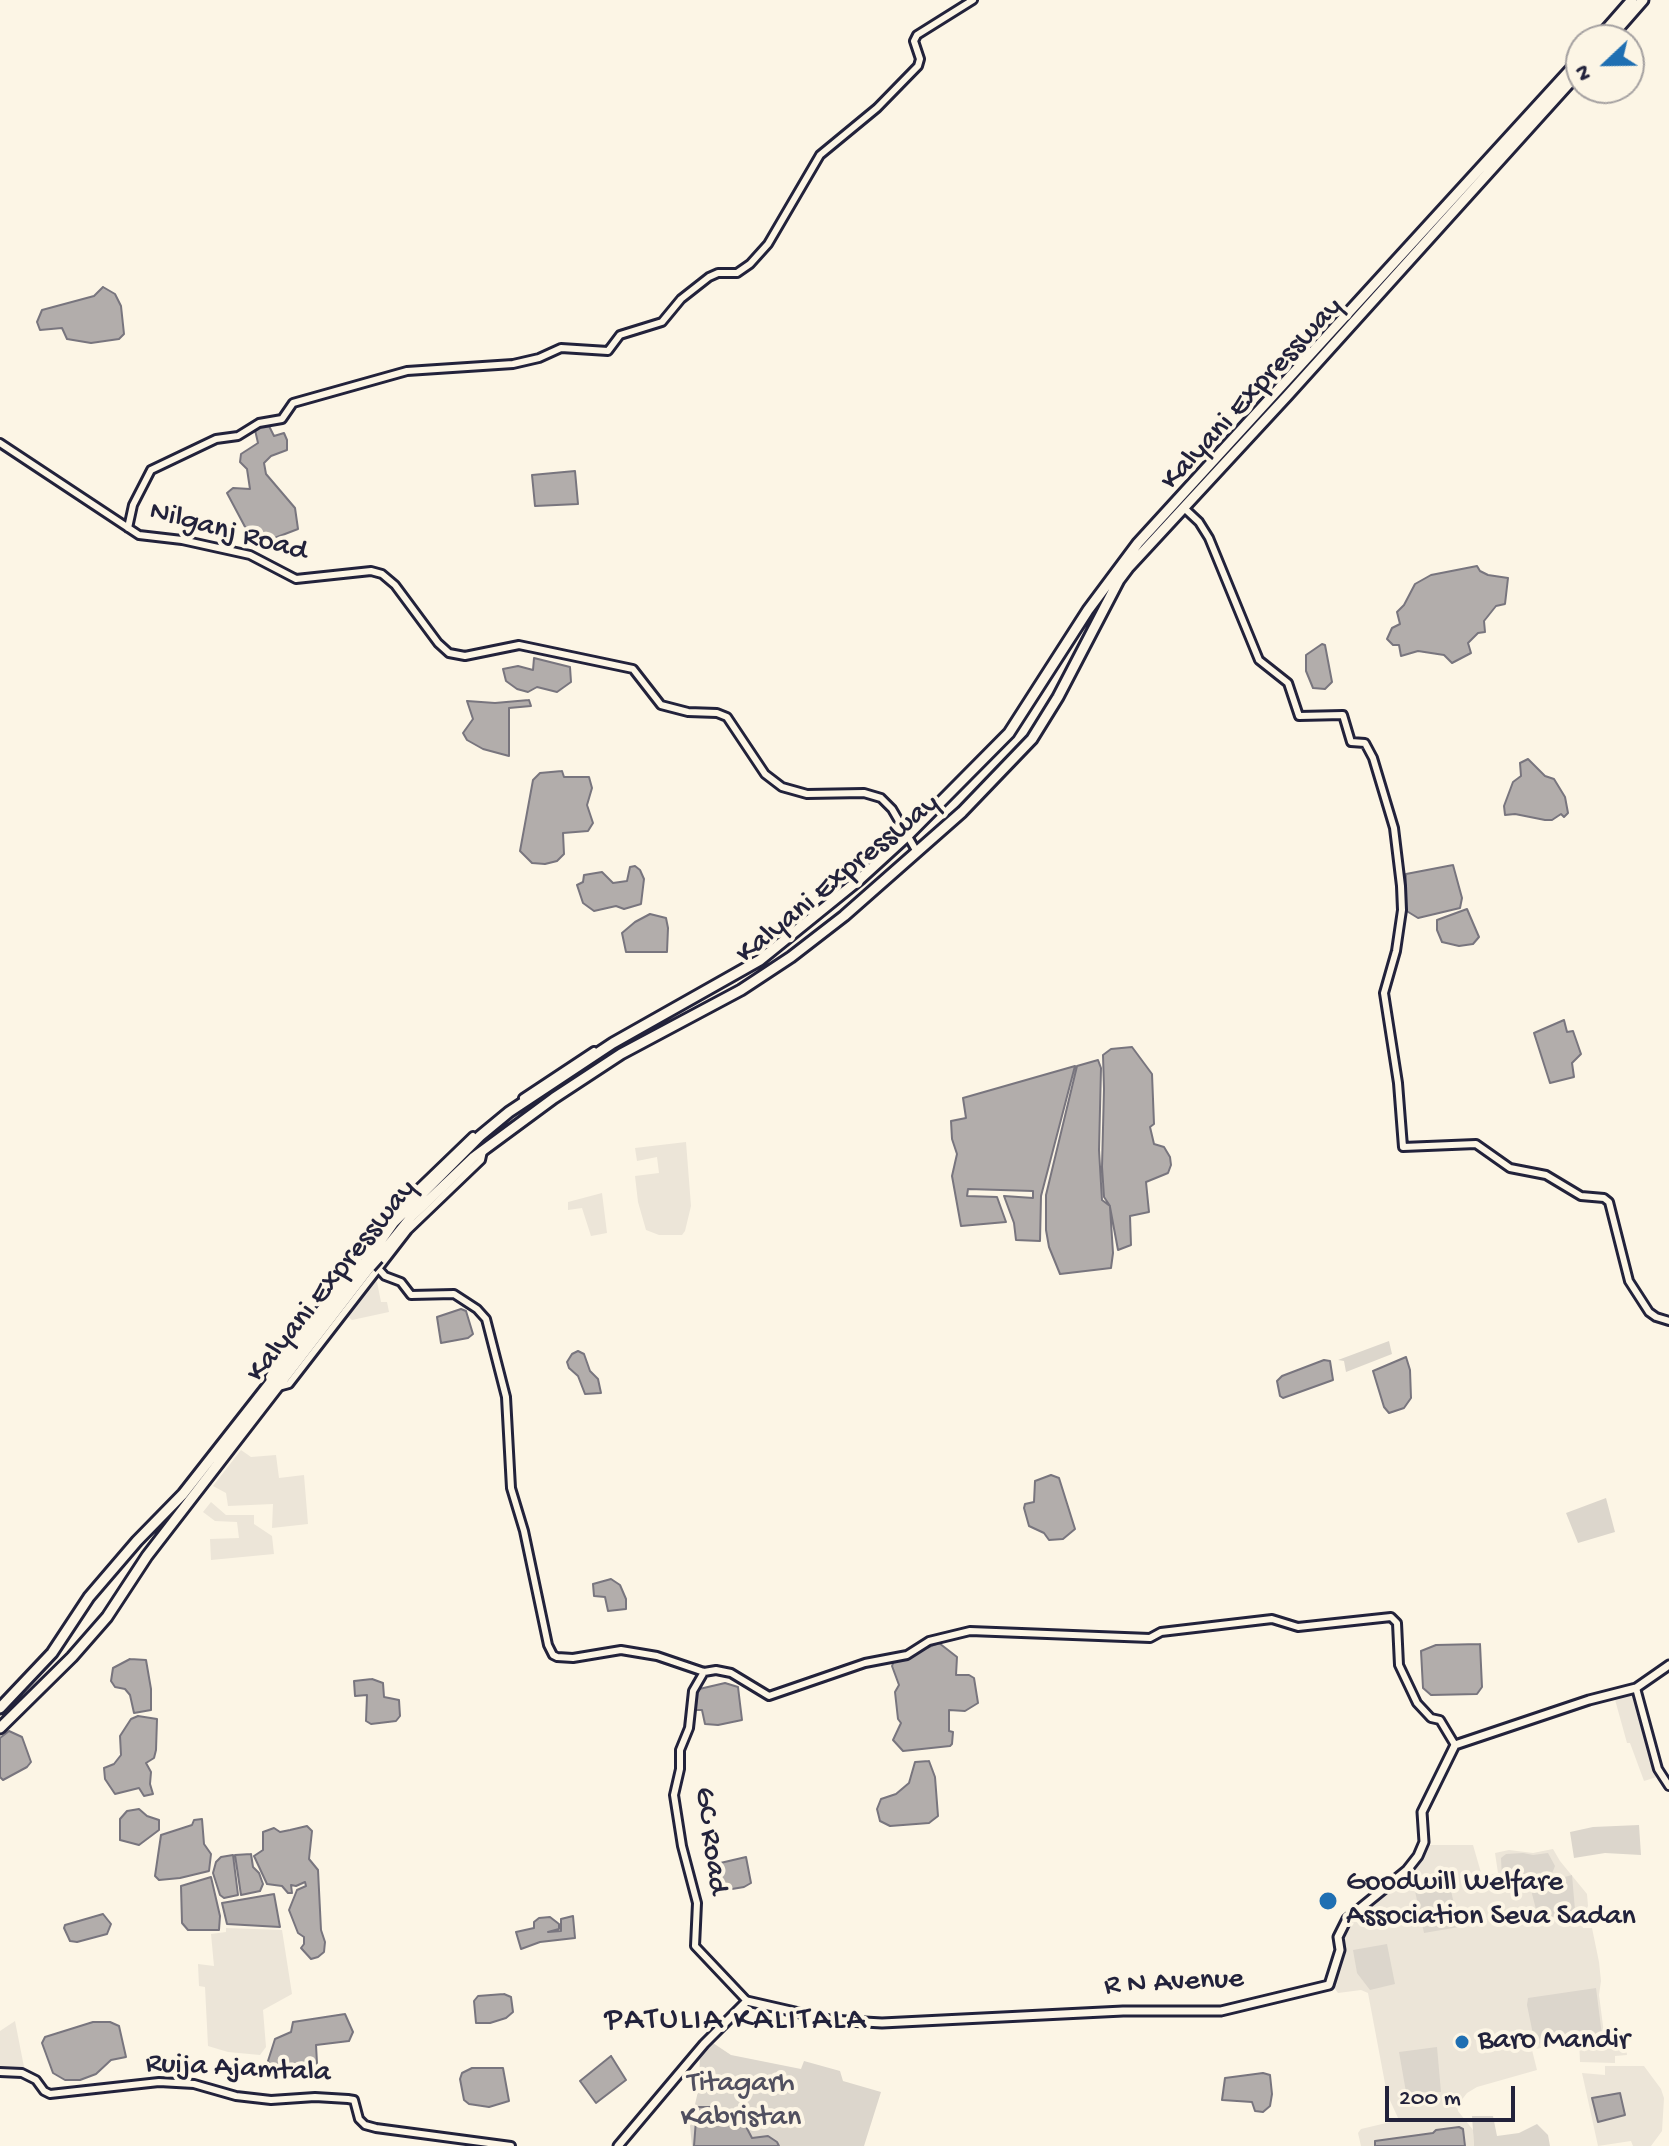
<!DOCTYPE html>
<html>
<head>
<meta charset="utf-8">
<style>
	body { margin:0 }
	#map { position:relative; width:1669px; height:2146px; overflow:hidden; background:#fcf5e5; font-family:"Gochi Hand",sans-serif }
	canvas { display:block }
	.north { position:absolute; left:1565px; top:24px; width:80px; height:80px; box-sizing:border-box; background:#fcf5e5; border:2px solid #a5a1a1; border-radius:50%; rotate:248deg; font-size:22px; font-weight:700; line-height:32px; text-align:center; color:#22223b }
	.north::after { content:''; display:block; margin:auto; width:28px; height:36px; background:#1f6fb2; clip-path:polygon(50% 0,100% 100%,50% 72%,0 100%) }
	.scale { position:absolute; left:1385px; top:2086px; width:130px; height:36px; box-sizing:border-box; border:4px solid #22223b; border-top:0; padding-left:10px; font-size:24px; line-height:28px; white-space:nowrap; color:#22223b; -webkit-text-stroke:6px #fcf5e5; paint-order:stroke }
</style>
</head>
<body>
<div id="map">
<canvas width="1669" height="2146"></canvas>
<div class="north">N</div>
<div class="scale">200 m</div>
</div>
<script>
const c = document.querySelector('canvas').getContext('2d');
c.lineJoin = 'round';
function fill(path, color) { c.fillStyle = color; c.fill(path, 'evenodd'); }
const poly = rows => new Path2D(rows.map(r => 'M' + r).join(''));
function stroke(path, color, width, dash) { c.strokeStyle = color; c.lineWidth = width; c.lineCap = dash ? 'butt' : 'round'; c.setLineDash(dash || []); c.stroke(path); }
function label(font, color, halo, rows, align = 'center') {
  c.font = font + ' "Gochi Hand",sans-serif'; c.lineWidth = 8; c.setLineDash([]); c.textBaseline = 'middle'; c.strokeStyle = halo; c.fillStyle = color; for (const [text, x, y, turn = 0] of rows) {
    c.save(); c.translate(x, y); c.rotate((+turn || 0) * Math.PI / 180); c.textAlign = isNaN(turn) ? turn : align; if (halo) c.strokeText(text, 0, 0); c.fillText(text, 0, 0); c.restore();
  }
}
fill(poly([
	[686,1142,691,1206,685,1231,682,1235,659,1235,646,1230,638,1202,635,1176,659,1173,657,1157,637,1161,635,1148],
	[602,1193,607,1233,591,1236,582,1208,568,1210,568,1202],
	[376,1277,381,1302,387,1302,389,1312,352,1320,346,1315],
	[241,1450,251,1457,276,1455,279,1478,304,1475,308,1524,272,1528,273,1504,228,1506,226,1493,213,1486],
	[211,1502,226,1515,254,1515,254,1524,272,1536,274,1554,211,1560,210,1539,239,1538,237,1522,215,1521,203,1512],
	[1633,1692,1660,1776,1644,1781,1630,1743,1627,1743,1614,1696],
	[1423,1845,1473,1845,1482,1876,1498,1873,1495,1853,1509,1850,1533,1853,1553,1849,1560,1861,1587,1894,1588,1906,1586,1910,1580,1912,1583,1928,1592,1928,1599,1962,1601,1981,1599,1995,1605,2041,1625,2039,1627,2055,1615,2056,1615,2063,1580,2062,1579,2039,1532,2050,1537,2070,1477,2087,1467,2093,1457,2106,1458,2111,1473,2130,1474,2146,1361,2146,1358,2133,1361,2129,1399,2120,1387,2094,1368,1993,1361,1990,1338,1993,1333,1986,1337,1979,1338,1937,1345,1921,1406,1873],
	[226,1928,282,1930,292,1994,263,2010,266,2047,260,2055,228,2052,208,2046,205,1987,199,1986,198,1964,214,1966,211,1934,226,1932],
	[15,2021,25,2072,0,2071,0,2031],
	[1605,2066,1644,2066,1661,2089,1664,2098,1662,2131,1651,2146,1633,2146,1631,2141,1598,2146,1582,2073,1605,2075]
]), '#ece5d8');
fill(poly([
	[1389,1341,1392,1354,1346,1372,1344,1361,1338,1360],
	[1606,1498,1615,1532,1578,1543,1566,1513],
	[1639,1825,1641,1855,1605,1853,1574,1858,1570,1832,1593,1827],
	[1523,1853,1533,1855,1548,1853,1555,1866,1553,1871,1550,1877,1506,1886,1502,1880,1501,1858,1506,1854],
	[1572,1875,1575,1910,1539,1921,1530,1886],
	[1450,1886,1459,1927,1424,1933,1415,1891],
	[1387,1944,1395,1984,1370,1990,1357,1973,1353,1950],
	[1596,1988,1602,2035,1535,2044,1527,2005,1528,1998],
	[710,2041,731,2055,801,2069,804,2061,840,2071,843,2081,881,2092,864,2146,692,2146,690,2126,699,2087,700,2054],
	[1437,2047,1441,2092,1406,2092,1399,2052],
	[1472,2116,1493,2116,1497,2136,1519,2133,1537,2124,1548,2135,1550,2146,1474,2146]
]), '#dcd6cc');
const water = poly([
	[103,287,115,294,121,306,124,334,119,339,91,343,67,339,62,328,40,330,37,322,42,310,94,296,103,287],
	[269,426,274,436,284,433,287,440,287,450,271,456,264,463,266,474,295,508,298,529,272,539,252,540,227,493,233,488,250,489,247,469,240,462,241,454,258,443,255,430,259,427,269,426],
	[575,471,578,504,535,506,532,475,575,471],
	[1477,566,1480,571,1488,575,1508,578,1505,604,1496,606,1484,621,1485,632,1478,633,1468,643,1471,653,1452,663,1444,655,1418,651,1401,656,1399,645,1393,645,1387,639,1392,628,1400,624,1397,612,1404,605,1415,584,1431,575,1477,566],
	[1322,644,1325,645,1332,682,1325,689,1313,688,1306,671,1306,655,1322,644],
	[534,658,570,667,571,682,557,692,537,687,528,692,517,689,506,681,503,669,518,666,533,670,534,658],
	[529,700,531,706,509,708,509,756,483,749,467,740,463,733,473,719,467,701,495,703,529,700],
	[1528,759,1545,776,1554,779,1565,797,1568,813,1564,817,1561,814,1552,820,1545,820,1515,814,1505,815,1504,806,1513,782,1521,776,1520,763,1528,759],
	[562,771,564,777,589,777,592,788,587,805,593,823,588,831,563,833,564,854,557,861,545,864,532,863,520,851,533,780,540,773,562,771],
	[1453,865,1462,898,1460,908,1418,918,1405,910,1406,874,1453,865],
	[635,866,640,870,644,879,641,904,624,909,616,906,594,911,583,903,577,885,583,882,584,875,602,872,613,883,627,881,630,867,635,866],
	[1467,909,1479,937,1473,944,1459,946,1442,942,1437,930,1437,920,1467,909],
	[650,914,666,918,668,928,667,952,626,952,622,933,635,922,650,914],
	[1564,1020,1567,1032,1573,1031,1581,1054,1572,1063,1574,1077,1550,1083,1534,1033,1564,1020],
	[1132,1047,1152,1074,1154,1124,1150,1127,1154,1144,1164,1147,1170,1157,1171,1165,1168,1173,1146,1182,1149,1212,1130,1216,1131,1245,1118,1250,1110,1207,1113,1253,1111,1268,1060,1274,1049,1247,1046,1230,1046,1195,1077,1066,1098,1060,1101,1068,1099,1150,1102,1200,1110,1206,1104,1197,1102,1167,1104,1089,1103,1055,1111,1049,1132,1047],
	[1075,1066,1041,1196,1040,1241,1016,1240,1014,1223,1004,1196,1033,1198,1033,1191,968,1189,967,1196,997,1197,1006,1222,961,1226,952,1176,957,1154,952,1139,951,1121,966,1118,963,1098,1075,1066],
	[461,1309,466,1311,473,1334,468,1338,441,1343,437,1317,461,1309],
	[578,1351,584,1354,590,1371,598,1379,601,1393,585,1394,578,1376,569,1368,567,1362,572,1354,578,1351],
	[1406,1357,1410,1370,1411,1398,1404,1408,1389,1413,1384,1407,1373,1371,1406,1357],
	[1324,1360,1330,1361,1333,1380,1283,1398,1280,1396,1277,1381,1282,1376,1324,1360],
	[1051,1475,1059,1478,1075,1529,1063,1539,1049,1540,1044,1533,1029,1526,1024,1508,1025,1504,1034,1502,1035,1481,1051,1475],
	[611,1579,620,1585,626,1599,626,1609,608,1611,605,1597,594,1596,593,1584,611,1579],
	[939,1643,957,1657,956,1675,969,1675,974,1678,978,1703,965,1711,949,1710,949,1731,953,1732,952,1744,950,1746,903,1751,893,1740,901,1723,898,1719,895,1692,899,1685,892,1666,894,1661,939,1643],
	[1480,1644,1482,1687,1477,1694,1431,1695,1423,1688,1421,1651,1436,1645,1480,1644],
	[130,1659,146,1660,151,1689,151,1710,134,1713,130,1695,125,1689,115,1687,111,1681,113,1668,130,1659],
	[372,1679,383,1683,384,1697,399,1700,400,1716,396,1721,371,1724,366,1721,367,1695,355,1696,354,1681,372,1679],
	[725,1683,738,1687,742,1720,718,1725,705,1724,702,1710,693,1710,695,1690,725,1683],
	[138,1716,157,1719,156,1750,154,1758,146,1763,151,1772,150,1784,153,1794,144,1796,139,1788,115,1794,105,1779,104,1768,114,1764,121,1755,120,1736,131,1719,138,1716],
	[9,1731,22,1737,31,1762,27,1767,3,1780,0,1777,0,1738,9,1731],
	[929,1761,935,1777,938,1816,929,1823,890,1826,880,1821,877,1809,881,1799,896,1794,909,1783,915,1762,929,1761],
	[139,1809,147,1816,159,1820,159,1830,139,1845,120,1840,120,1819,127,1811,139,1809],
	[202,1819,204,1844,211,1854,209,1871,180,1878,159,1880,155,1876,161,1835,192,1825,194,1820,202,1819],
	[307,1826,312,1831,309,1859,318,1870,321,1930,325,1942,324,1952,318,1957,311,1959,301,1948,304,1944,304,1937,298,1933,289,1910,297,1890,306,1886,305,1882,296,1886,291,1885,292,1893,288,1893,282,1886,267,1884,254,1856,263,1850,263,1832,274,1828,280,1832,290,1830,307,1826],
	[251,1854,253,1867,259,1873,263,1884,260,1891,241,1895,235,1855,251,1854],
	[233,1855,238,1895,224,1898,220,1895,213,1873,216,1862,221,1857,233,1855],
	[746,1857,751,1883,744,1887,720,1891,714,1867,716,1864,746,1857],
	[211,1877,220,1916,219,1930,188,1930,182,1923,181,1886,211,1877],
	[274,1894,280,1927,227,1924,222,1903,274,1894],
	[103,1914,111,1924,107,1934,77,1942,70,1941,64,1928,65,1925,103,1914],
	[573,1916,575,1938,540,1942,521,1949,516,1932,534,1928,534,1922,539,1918,550,1917,559,1924,559,1929,548,1932,561,1931,561,1919,573,1916],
	[504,1994,511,1997,513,2012,506,2018,490,2023,476,2023,474,2001,478,1996,504,1994],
	[345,2014,353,2032,349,2041,316,2045,317,2063,311,2067,271,2067,268,2061,275,2039,291,2032,293,2022,345,2014],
	[93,2022,110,2022,119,2026,126,2057,111,2060,96,2074,80,2080,65,2080,53,2073,42,2043,45,2037,93,2022],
	[611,2056,626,2080,596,2103,580,2081,611,2056],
	[472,2068,503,2068,509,2101,489,2107,469,2104,464,2100,460,2079,462,2073,472,2068],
	[1263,2073,1270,2075,1272,2094,1270,2106,1263,2112,1255,2111,1252,2102,1222,2100,1225,2078,1263,2073],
	[1620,2093,1625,2115,1598,2122,1592,2098,1620,2093],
	[697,2107,711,2107,728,2115,735,2115,742,2119,752,2138,768,2136,777,2142,779,2146,694,2146,697,2107],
	[1459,2127,1463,2129,1465,2146,1375,2146,1375,2141,1433,2133,1436,2130,1459,2127]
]);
fill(water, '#b2adab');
stroke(water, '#78757e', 2);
const secondary = poly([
	[0,443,139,535,182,540,250,555,296,579,371,571,382,574,395,585,438,643,449,653,465,656,519,645,633,669,661,705,688,712,717,713,727,717,765,774,782,787,807,794,864,793,881,798,892,809,917,852],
	[1183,507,1199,522,1209,538,1259,660,1288,683,1299,716,1343,715,1351,742,1365,743,1373,758,1394,828,1401,886,1402,910,1396,951,1384,993,1398,1083,1403,1147,1476,1144,1510,1168,1546,1175,1581,1196,1604,1198,1609,1202,1629,1281,1649,1312,1656,1317,1669,1321],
	[128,528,133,505,151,470,216,439,238,436,259,423,282,419,293,403,407,371,513,364,539,358,561,348,608,351,620,335,662,322,681,299,709,277,718,273,737,273,750,264,768,244,820,155,877,108,918,66,920,59,914,41,917,35,973,0],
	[523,1098,594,1051],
	[364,1253,385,1276,401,1282,411,1295,454,1294,477,1309,486,1319,506,1397,511,1488,524,1531,548,1645,553,1655,557,1657,573,1658,621,1650,657,1656,704,1672,716,1670,731,1673,769,1696,865,1663,907,1655,929,1641,970,1631,1150,1638,1161,1632,1272,1619,1298,1627,1391,1617,1397,1623,1399,1665,1417,1703,1431,1718,1440,1720,1455,1745],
	[270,1381,269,1377,279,1362,390,1220,417,1190,473,1136],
	[278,1387,289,1384,408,1230,481,1160,483,1151],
	[704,1672,693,1691,689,1728,680,1750,680,1769,674,1795,682,1846,697,1903,695,1946,747,2001],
	[1636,1688,1658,1769,1669,1786],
	[0,2072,22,2073,36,2080,44,2091,50,2094,159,2082,194,2084,236,2096,271,2100,315,2097,348,2099,354,2100,359,2119,365,2125,376,2128,511,2146]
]);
const primary = poly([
	[618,2146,704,2044,747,2001,830,2020,882,2023,1123,2011,1221,2011,1329,1985,1340,1950,1338,1937,1347,1919,1407,1870,1418,1856,1424,1842,1422,1812,1455,1745,1589,1700,1636,1688,1669,1665]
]);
const highway = poly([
	[1597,40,1632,0],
	[1608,40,1643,0],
	[372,1253,394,1222,480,1136,509,1112,613,1043,760,960,860,879,907,836,1009,733,1088,610,1138,543,1581,58],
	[378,1258,412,1216,474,1157,554,1098,621,1054,741,990,791,957,844,916,962,812,1032,739,1058,697,1119,580,1128,568,1287,396,1581,70],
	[0,1708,52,1653,89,1597,137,1541,183,1494,365,1262],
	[0,1728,72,1657,107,1617,147,1556,370,1267]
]);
stroke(secondary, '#22223b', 12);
stroke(primary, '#22223b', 13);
stroke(highway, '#22223b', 15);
stroke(secondary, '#fcf5e5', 6);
stroke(primary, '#fcf5e5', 7);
stroke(highway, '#fcf5e5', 9);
const highwayBridge = poly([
	[365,1262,372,1253],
	[370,1267,378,1258]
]);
stroke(highwayBridge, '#22223b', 15, []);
stroke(highwayBridge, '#fcf5e5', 9);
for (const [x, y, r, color] of [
	[1328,1901,10,"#1f6fb2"],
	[1462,2042,8,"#1f6fb2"]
]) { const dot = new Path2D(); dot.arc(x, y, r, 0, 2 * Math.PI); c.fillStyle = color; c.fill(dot); stroke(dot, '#fcf5e5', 3); }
label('30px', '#22223b', '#fcf5e5', [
	["Kalyani Expressway",1253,395,-47],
	["Nilganj Road",228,533,15],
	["Kalyani Expressway",839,880,-39],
	["Kalyani Expressway",333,1282,-51],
	["GC Road",709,1841,82],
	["R N Avenue",1174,1984,-3],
	["Ruija Ajamtala",238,2070,3]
]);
label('30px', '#22223b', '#fcf5e5', [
	["Goodwill Welfare",1346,1884],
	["Association Seva Sadan",1346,1918],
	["Baro Mandir",1478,2042]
], 'left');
label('30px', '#504f5f', '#fcf5e5', [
	["Titagarh",741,2085],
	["Kabristan",741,2119]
]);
c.letterSpacing = '2px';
label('32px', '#22223b', '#fcf5e5', [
	["PATULIA KALITALA",736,2022]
]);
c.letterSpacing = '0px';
</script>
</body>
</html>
